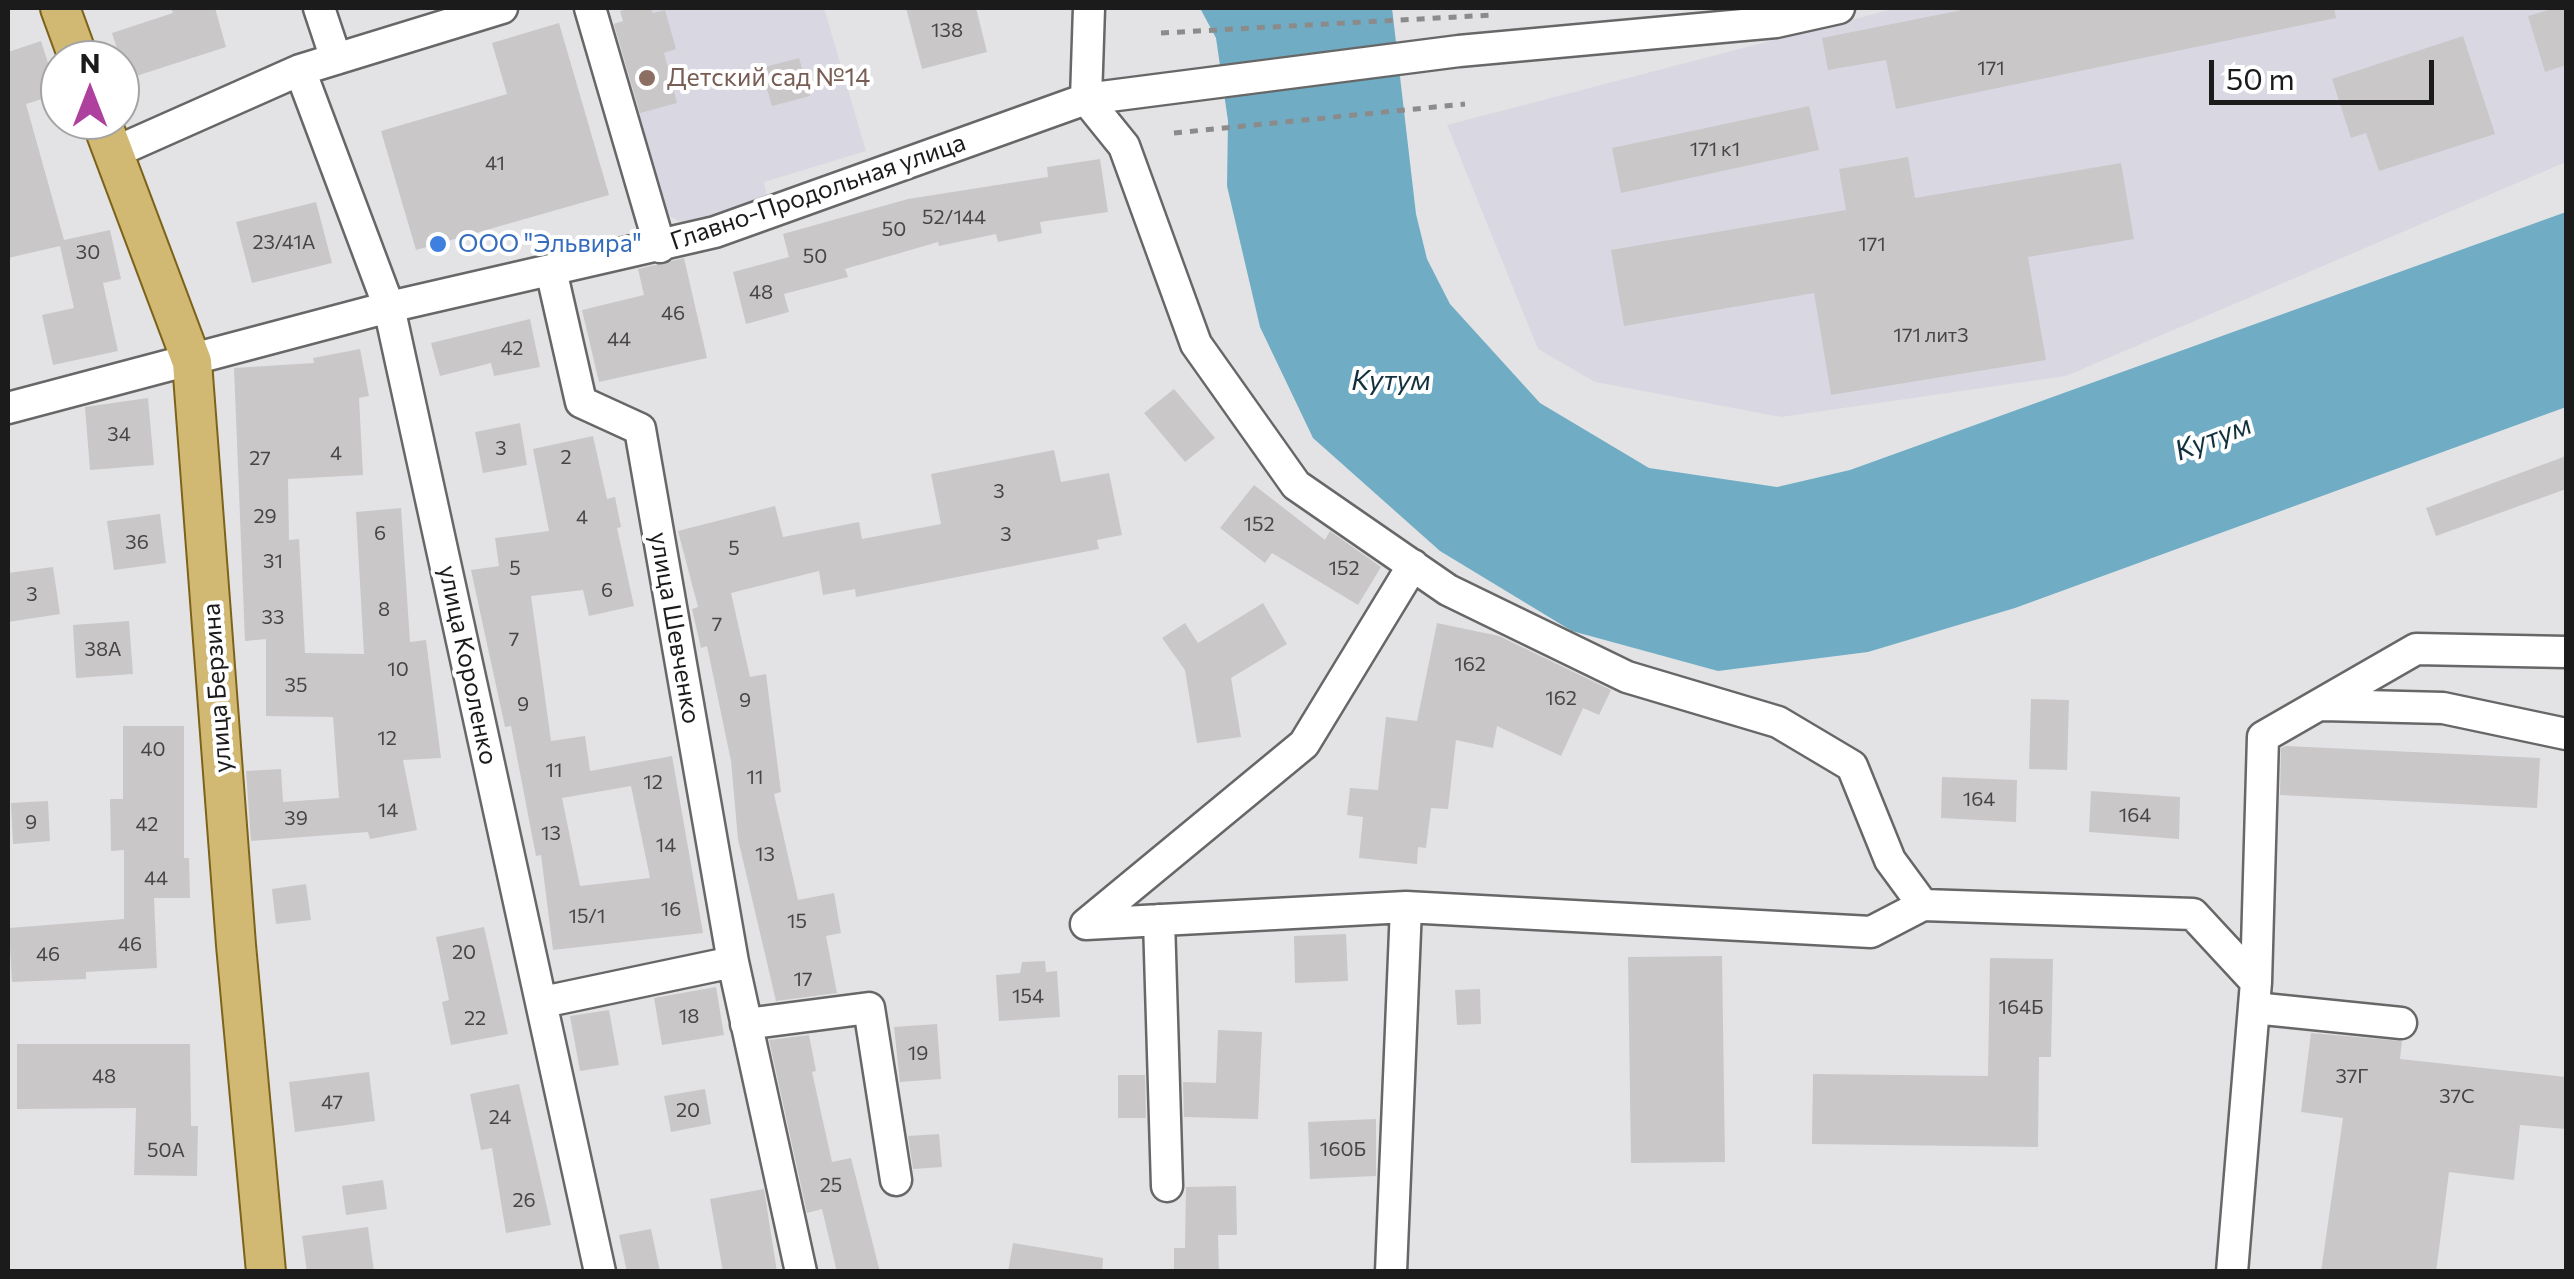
<!DOCTYPE html>
<html>
<head>
<meta charset="utf-8">
<style>
	body { margin:0 }
	#map { position:relative; width:2574px; height:1279px; overflow:hidden; background:#e3e3e5; font-family:Commissioner,sans-serif }
	canvas { display:block }
	.frame { position:absolute; inset:0; border:10px solid #1b1b1b; pointer-events:none }
	.north { position:absolute; left:40px; top:40px; width:100px; height:100px; box-sizing:border-box; background:#fff; border:2px solid #a4a4a4; border-radius:50%; rotate:0deg; font-size:28px; font-weight:700; line-height:40px; text-align:center; color:#1b1b1b }
	.north::after { content:''; display:block; margin:auto; width:35px; height:45px; background:#ae409e; clip-path:polygon(50% 0,100% 100%,50% 72%,0 100%) }
	.scale { position:absolute; left:2209px; top:60px; width:225px; height:45px; box-sizing:border-box; border:5px solid #1b1b1b; border-top:0; padding-left:12px; font-size:30px; line-height:35px; white-space:nowrap; color:#1b1b1b; -webkit-text-stroke:8px #fff; paint-order:stroke }
</style>
</head>
<body>
<div id="map">
<canvas width="2574" height="1279"></canvas>
<div class="frame"></div>
<div class="north">N</div>
<div class="scale">50 m</div>
</div>
<script>
const c = document.querySelector('canvas').getContext('2d');
c.lineJoin = 'round';
function fill(path, color) { c.fillStyle = color; c.fill(path, 'evenodd'); }
const poly = rows => new Path2D(rows.map(r => 'M' + r).join(''));
function stroke(path, color, width, dash) { c.strokeStyle = color; c.lineWidth = width; c.lineCap = dash ? 'butt' : 'round'; c.setLineDash(dash || []); c.stroke(path); }
function label(font, color, halo, rows, align = 'center') {
  c.font = font + ' Commissioner,sans-serif'; c.lineWidth = 8; c.setLineDash([]); c.textBaseline = 'middle'; c.strokeStyle = halo; c.fillStyle = color; for (const [text, x, y, turn = 0] of rows) {
    c.save(); c.translate(x, y); c.rotate((+turn || 0) * Math.PI / 180); c.textAlign = isNaN(turn) ? turn : align; if (halo) c.strokeText(text, 0, 0); c.fillText(text, 0, 0); c.restore();
  }
}
fill(poly([
	[633,8,824,8,866,151,764,182,768,203,691,227,665,214,639,114,634,115,609,25,623,21,620,11],
	[1897,8,2566,8,2566,162,2066,376,1781,417,1595,382,1538,349,1447,125]
]), '#d9d8e2');
fill(poly([
	[1200,8,1392,8,1416,214,1427,259,1450,304,1540,403,1649,468,1777,487,1850,470,2566,212,2566,407,2015,608,1868,652,1718,671,1572,631,1440,551,1313,438,1260,327,1227,186,1228,121,1216,38]
]), '#70adc5');
fill(poly([
	[171,8,215,8,226,47,127,79,112,33,173,13],
	[633,8,651,8,653,13,665,10,676,49,664,53,677,103,640,113,614,24,623,21,620,11],
	[906,8,976,8,987,52,922,69],
	[1972,8,2334,8,2336,18,1896,109,1886,60,1828,70,1822,38],
	[2555,8,2566,8,2566,65,2545,72,2528,16],
	[559,23,609,195,416,250,381,131,507,94,492,43],
	[2463,36,2495,134,2379,171,2366,133,2351,138,2332,79],
	[41,41,58,94,26,104,64,240,110,230,121,279,103,283,118,351,53,365,42,315,74,308,60,246,8,258,8,52],
	[799,58,810,96,772,106,761,68],
	[1809,106,1819,150,1621,193,1612,148],
	[1908,157,1915,198,2121,163,2134,239,2028,257,2046,360,1831,395,1814,293,1624,326,1611,250,1846,210,1839,169],
	[1100,159,1108,212,1040,222,1042,233,998,242,996,234,939,246,938,242,845,269,848,277,784,294,789,312,746,324,733,272,789,257,783,234,908,199,1048,177,1047,167],
	[316,202,332,263,252,283,236,222],
	[684,258,707,358,599,382,582,310,644,295,638,269],
	[530,319,540,367,494,376,491,363,440,376,431,343],
	[360,349,369,396,359,398,363,475,288,479,289,540,299,539,305,653,364,654,356,512,401,508,410,642,426,640,441,758,403,760,417,830,370,839,368,832,251,841,246,771,281,769,283,802,339,798,333,717,266,716,266,639,245,641,234,368,314,363,313,358],
	[1174,389,1215,438,1185,462,1144,413],
	[148,398,154,465,90,470,85,407],
	[520,423,527,465,483,473,475,432],
	[593,436,607,499,615,497,621,527,617,528,634,606,589,616,583,590,531,596,551,741,585,736,590,771,672,756,703,933,553,950,541,855,536,856,511,726,505,727,471,570,499,566,495,538,549,531,533,449],
	[631,786,650,878,580,886,562,798],
	[1054,450,1061,482,1109,473,1122,535,1097,540,1099,549,856,597,855,589,823,595,819,571,731,593,750,677,766,674,781,792,774,794,798,900,834,893,841,933,826,936,837,993,776,1001,738,839,731,761,707,646,701,648,692,609,698,607,678,531,775,506,783,537,859,522,862,539,941,524,931,474],
	[2566,456,2566,489,2436,536,2426,508],
	[1254,485,1325,540,1330,531,1381,567,1358,605,1272,553,1265,563,1220,528],
	[160,514,166,563,114,570,107,521],
	[53,567,60,614,8,622,8,573],
	[1263,603,1287,644,1231,678,1241,737,1197,743,1185,670,1162,638,1185,623,1198,643],
	[129,621,133,674,76,678,73,625],
	[1437,623,1499,636,1611,690,1599,715,1583,708,1561,756,1497,726,1493,748,1456,740,1448,809,1431,808,1426,848,1418,847,1417,864,1359,858,1363,817,1347,815,1350,788,1378,790,1386,717,1417,721],
	[2031,699,2069,700,2067,770,2029,769],
	[123,726,184,726,184,858,189,858,190,898,154,898,157,968,86,972,86,979,12,982,9,928,124,919,124,850,111,851,110,799,123,799],
	[2286,746,2540,758,2537,808,2280,795,2281,748],
	[1942,777,2017,780,2016,822,1941,818],
	[2091,791,2180,797,2179,839,2089,832],
	[48,801,50,841,13,844,11,803],
	[306,884,311,920,276,924,272,889],
	[484,927,508,1034,451,1045,442,1002,449,1000,436,937],
	[1346,934,1348,981,1295,983,1294,936],
	[1722,956,1725,1162,1631,1163,1628,957],
	[1990,958,2053,959,2051,1057,2039,1057,2038,1147,1812,1144,1813,1074,1988,1076],
	[1045,961,1046,972,1057,971,1060,1017,999,1021,996,975,1020,973,1022,962],
	[716,987,724,1035,662,1045,654,998],
	[1480,989,1481,1024,1457,1025,1455,990],
	[609,1010,619,1065,580,1071,570,1016],
	[937,1024,941,1079,900,1082,894,1027],
	[1218,1030,1262,1032,1258,1119,1184,1117,1183,1082,1216,1083],
	[2311,1033,2402,1041,2400,1059,2566,1077,2566,1129,2520,1125,2514,1180,2449,1172,2436,1272,2321,1272,2343,1118,2301,1112],
	[809,1035,816,1071,812,1072,832,1162,851,1158,880,1272,837,1272,822,1209,807,1213,769,1040],
	[17,1044,190,1044,191,1126,198,1126,197,1176,134,1175,136,1108,17,1109],
	[369,1072,375,1121,295,1132,289,1082],
	[1118,1075,1145,1075,1146,1118,1118,1118],
	[519,1084,551,1225,506,1233,492,1148,481,1150,470,1094],
	[705,1089,711,1124,671,1132,664,1096],
	[1376,1119,1376,1176,1310,1179,1308,1122],
	[939,1134,942,1167,913,1169,908,1136],
	[383,1180,387,1209,346,1215,342,1186],
	[1236,1186,1237,1235,1218,1235,1219,1272,1174,1272,1174,1248,1185,1248,1186,1187],
	[764,1189,777,1272,723,1272,710,1199],
	[368,1227,374,1272,307,1272,302,1236],
	[651,1229,660,1272,627,1272,619,1235],
	[1013,1243,1103,1258,1102,1272,1008,1272]
]), '#c9c7c8');
const minor = poly([
	[319,8,336,59],
	[590,8,660,247],
	[300,70,389,307,600,1272],
	[1086,99,1124,146,1196,344,1296,485,1448,590,1627,677,1778,722,1852,766,1890,860,1923,905,2193,914,2256,982],
	[1086,99,1089,8],
	[113,153,300,70,502,8],
	[551,270,581,402,640,429,733,962,801,1272],
	[8,408,389,307,715,232,1086,99,1459,51,1776,22,1839,8],
	[1413,565,1304,744,1086,924,1406,907,1871,932,1923,905],
	[2323,705,2443,708,2566,734],
	[1159,920,1167,1186],
	[543,1002,733,962],
	[2254,1008,2401,1023],
	[746,1024,869,1008,896,1180],
	[1391,1272,1406,907],
	[2232,1272,2256,982,2263,737,2416,649,2566,652]
]);
const major = poly([
	[60,8,79,60],
	[101,120,192,362,236,945,266,1272]
]);
stroke(minor, '#676768', 35);
stroke(major, '#7d6319', 42);
stroke(poly([
	[1161,33,1493,15],
	[1174,133,1465,104]
]), '#8b8b8c', 5, [8, 8]);
stroke(minor, '#fff', 30);
stroke(major, '#d1b974', 38);
for (const [x, y, r, color] of [
	[647,78,10,"#8d6e63"],
	[438,244,10,"#3f7fe0"]
]) { const dot = new Path2D(); dot.arc(x, y, r, 0, 2 * Math.PI); c.fillStyle = color; c.fill(dot); stroke(dot, '#fff', 4); }
label('20px', '#464646', null, [
	["138",947,30],
	["171",1991,68],
	["171 к1",1715,149],
	["41",495,163],
	["52/144",954,217],
	["50",894,229],
	["23/41А",284,242],
	["171",1872,244],
	["30",88,252],
	["50",815,256],
	["48",761,292],
	["46",673,313],
	["171 лит3",1931,335],
	["44",619,339],
	["42",512,348],
	["34",119,434],
	["3",501,448],
	["4",336,453],
	["2",566,457],
	["27",260,458],
	["3",999,491],
	["29",265,516],
	["4",582,517],
	["152",1259,524],
	["6",380,533],
	["3",1006,534],
	["36",137,542],
	["5",734,548],
	["31",273,561],
	["5",515,568],
	["152",1344,568],
	["6",607,590],
	["3",32,594],
	["8",384,609],
	["33",273,617],
	["7",717,624],
	["7",514,639],
	["38А",103,649],
	["162",1470,664],
	["10",398,669],
	["35",296,685],
	["162",1561,698],
	["9",745,700],
	["9",523,704],
	["12",387,738],
	["40",153,749],
	["11",554,770],
	["11",755,777],
	["12",653,782],
	["164",1979,799],
	["14",388,810],
	["164",2135,815],
	["39",296,818],
	["9",31,822],
	["42",147,824],
	["13",551,833],
	["14",666,845],
	["13",765,854],
	["44",156,878],
	["16",671,909],
	["15/1",587,916],
	["15",797,921],
	["46",130,944],
	["20",464,952],
	["46",48,954],
	["17",803,979],
	["154",1028,996],
	["164Б",2021,1007],
	["18",689,1016],
	["22",475,1018],
	["19",918,1053],
	["48",104,1076],
	["37Г",2352,1076],
	["37С",2457,1096],
	["47",332,1102],
	["20",688,1110],
	["24",500,1117],
	["160Б",1343,1149],
	["50А",166,1150],
	["25",831,1185],
	["26",524,1200]
]);
label('25px', '#785e54', '#fff', [
	["Детский сад №14",667,78]
], 'left');
label('25px', '#1b1b1b', '#fff', [
	["Главно-Продольная улица",818,192,-19],
	["улица Шевченко",675,628,80],
	["улица Короленко",468,665,78],
	["улица Берзина",217,688,-94]
]);
label('25px', '#366cbe', '#fff', [
	["ООО \"Эльвира\"",458,244]
], 'left');
label('italic 28px', '#13313c', '#fff', [
	["Кутум",1391,381],
	["Кутум",2213,438,-21]
]);
</script>
</body>
</html>
